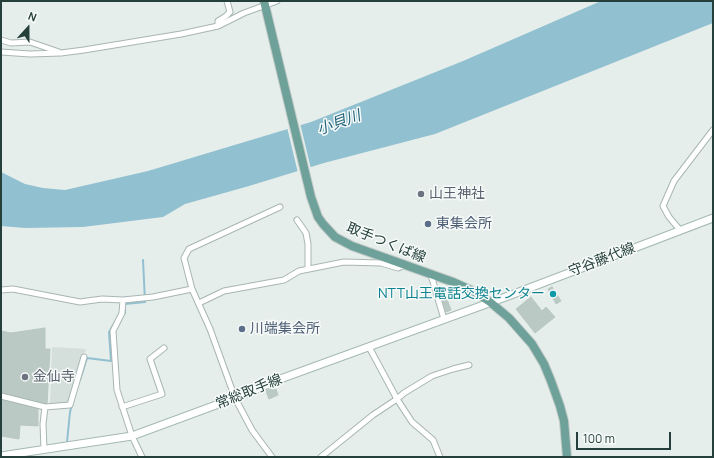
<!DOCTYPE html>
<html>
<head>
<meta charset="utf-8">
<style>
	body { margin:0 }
	#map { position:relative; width:714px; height:458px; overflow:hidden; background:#e6eeeb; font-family:Manrope,sans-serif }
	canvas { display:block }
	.frame { position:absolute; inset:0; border:2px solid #25403b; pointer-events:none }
	.north { position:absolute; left:8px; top:8px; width:40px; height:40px; -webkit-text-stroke:3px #f6faf9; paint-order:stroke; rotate:21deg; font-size:11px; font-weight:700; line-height:16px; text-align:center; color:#25403b }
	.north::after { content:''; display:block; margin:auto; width:14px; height:18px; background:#25403b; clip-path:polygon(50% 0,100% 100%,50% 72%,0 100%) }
	.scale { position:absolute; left:576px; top:432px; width:95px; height:18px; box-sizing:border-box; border:2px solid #25403b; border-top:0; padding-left:5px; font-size:12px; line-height:14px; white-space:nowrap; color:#25403b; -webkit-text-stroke:3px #f6faf9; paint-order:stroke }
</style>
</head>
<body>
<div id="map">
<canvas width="714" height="458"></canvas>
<div class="frame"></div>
<div class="north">N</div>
<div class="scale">100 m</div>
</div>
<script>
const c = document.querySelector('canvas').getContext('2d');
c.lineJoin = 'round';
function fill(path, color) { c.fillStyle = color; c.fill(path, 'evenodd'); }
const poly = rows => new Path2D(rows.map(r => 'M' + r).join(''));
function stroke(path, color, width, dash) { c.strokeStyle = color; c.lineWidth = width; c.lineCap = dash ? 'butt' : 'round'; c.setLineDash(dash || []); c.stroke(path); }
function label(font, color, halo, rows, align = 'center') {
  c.font = font + ' Manrope,"Noto Sans JP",sans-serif'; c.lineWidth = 3; c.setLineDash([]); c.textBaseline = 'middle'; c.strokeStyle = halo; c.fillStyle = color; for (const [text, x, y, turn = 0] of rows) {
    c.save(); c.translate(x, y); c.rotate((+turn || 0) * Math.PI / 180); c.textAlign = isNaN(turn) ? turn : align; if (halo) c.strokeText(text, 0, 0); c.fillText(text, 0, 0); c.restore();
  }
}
fill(poly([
	[52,347,86,349,70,405,50,406]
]), '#d4deda');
fill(poly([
	[601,1,713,1,713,23,435,134,324,163,249,186,185,204,163,217,83,227,25,228,1,226,1,172,25,184,43,188,65,190,148,171,311,122,463,61]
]), '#91c0d0');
fill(poly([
	[300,123,311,169,298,173,287,127]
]), '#e6eeeb');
stroke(poly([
	[123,314,125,313,125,304,145,302,143,260],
	[80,380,87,358,111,361,109,332,115,322],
	[67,442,70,412,72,405]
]), '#91c0d0', 2);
const building = poly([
	[552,287,561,301,556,304,548,289,552,287],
	[444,291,451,310,446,312,440,292,444,291],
	[531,297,542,311,546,307,555,317,535,333,516,309,531,297],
	[45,328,45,349,50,349,47,405,38,404,38,426,20,425,19,439,1,436,1,331,11,333,45,328],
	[273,388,274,390,276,389,278,395,269,399,266,391,273,388]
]);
fill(building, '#bbc9c4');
stroke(building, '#b8c7c3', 1);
const minor = poly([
	[218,26,218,21,226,16,230,12,227,1],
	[1,40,11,43,30,42,59,52],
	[1,52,30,54,61,53,84,50,181,34,218,26,244,13,277,1],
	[297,220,306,233,308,244,308,269],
	[680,230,669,217,663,206,674,181,713,130],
	[431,275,444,319],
	[1,290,13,289,80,302,102,299,123,300,153,297,192,289],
	[123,300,122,313,113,331,117,390,132,436,142,457],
	[199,303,224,291,284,280,299,271,344,262,381,263,398,268,405,265],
	[369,347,397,399,412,422,433,440,440,457],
	[1,396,45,407,70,405,84,357],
	[122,407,162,394,150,359,164,348],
	[44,449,43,424,45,407],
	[272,457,252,430,235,398,210,329,192,289,184,258,189,249,280,207],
	[321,457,373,415,397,399,404,393,432,376,453,369,469,365]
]);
const secondary = poly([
	[1,456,132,436,235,398,283,378,511,295,713,218]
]);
const primary = poly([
	[264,1,311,197,318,217,323,224,335,237,352,246,453,282,473,291,490,302,509,318,532,344,544,364,551,381,560,406,564,421,567,457]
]);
stroke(minor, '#a8b6b3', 7);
stroke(secondary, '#a4b9b4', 9);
stroke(primary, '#c2cac8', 10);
stroke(minor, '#fff', 5);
stroke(secondary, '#fff', 7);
stroke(primary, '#6da199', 8);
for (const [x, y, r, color] of [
	[421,194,4,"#6b7280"],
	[428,224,4,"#5c6f8a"],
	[553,294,4,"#0f9aa8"],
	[242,329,4,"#5c6f8a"],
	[25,377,4,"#6b7280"]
]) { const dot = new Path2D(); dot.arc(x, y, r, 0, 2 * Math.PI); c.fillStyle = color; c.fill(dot); stroke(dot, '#f6faf9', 1.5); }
label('14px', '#5b616d', '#f6faf9', [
	["山王神社",429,194],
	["金仙寺",33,377]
], 'left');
label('14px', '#4e5e75', '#f6faf9', [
	["東集会所",436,224],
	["川端集会所",250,329]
], 'left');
label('14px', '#25403b', '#f6faf9', [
	["取手つくば線",386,243,22],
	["守谷藤代線",602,260,-21],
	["常総取手線",249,392,-22]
]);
label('14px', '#0d838f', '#f6faf9', [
	["NTT山王電話交換センター",545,294]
], 'right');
label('italic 15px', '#216279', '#f6faf9', [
	["小貝川",339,123,-20]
]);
</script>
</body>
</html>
